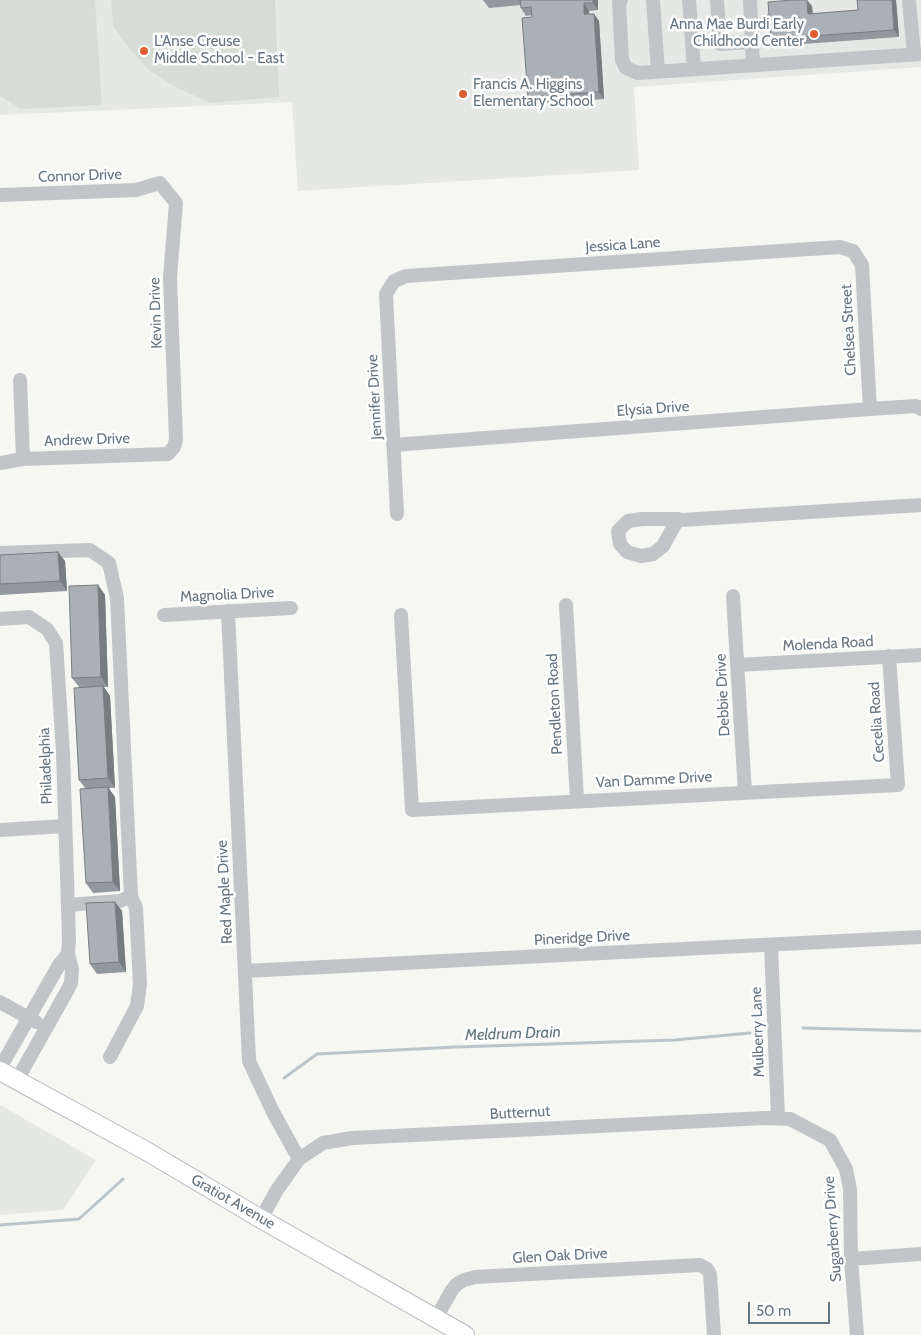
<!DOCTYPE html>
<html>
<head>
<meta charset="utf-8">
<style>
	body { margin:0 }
	#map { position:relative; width:921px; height:1335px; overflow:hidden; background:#f6f6f3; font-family:Cabin,sans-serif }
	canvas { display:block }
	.scale { position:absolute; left:748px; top:1302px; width:82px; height:22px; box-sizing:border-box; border:2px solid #667582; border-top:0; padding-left:6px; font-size:15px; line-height:18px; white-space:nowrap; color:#667582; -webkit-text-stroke:4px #fff; paint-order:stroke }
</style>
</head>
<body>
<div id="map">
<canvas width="921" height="1335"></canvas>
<div class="scale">50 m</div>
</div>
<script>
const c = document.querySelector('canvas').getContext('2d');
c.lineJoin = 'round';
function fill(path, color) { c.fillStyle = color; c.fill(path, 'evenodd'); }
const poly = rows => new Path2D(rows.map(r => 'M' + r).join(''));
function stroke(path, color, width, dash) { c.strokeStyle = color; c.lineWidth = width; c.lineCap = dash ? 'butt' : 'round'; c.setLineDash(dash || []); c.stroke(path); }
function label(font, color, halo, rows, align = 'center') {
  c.font = font + ' Cabin,sans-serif'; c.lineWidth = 5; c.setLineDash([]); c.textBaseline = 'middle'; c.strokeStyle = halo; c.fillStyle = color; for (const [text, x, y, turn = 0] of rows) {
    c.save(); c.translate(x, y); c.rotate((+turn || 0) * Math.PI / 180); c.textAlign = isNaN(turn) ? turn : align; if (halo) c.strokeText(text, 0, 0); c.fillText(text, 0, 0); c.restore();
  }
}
fill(poly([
	[0,0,921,0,921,67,634,87,639,170,298,191,292,102,0,115],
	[0,1105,96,1160,63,1210,0,1215]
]), '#e6e8e6');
fill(poly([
	[0,0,95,0,102,105,21,109,0,96],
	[111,0,275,0,279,97,210,103,174,86,149,70,128,47,113,26]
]), '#d7ddd4');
stroke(poly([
	[803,1028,921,1031],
	[284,1078,317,1054,456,1047,675,1040,750,1033],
	[0,1225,79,1219,123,1179]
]), '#bbc5c9', 3);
const major = poly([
	[0,1071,148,1152,261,1219,465,1335]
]);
stroke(major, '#b4b8bc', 20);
stroke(poly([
	[621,0,619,3,622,60,626,68,638,73,921,54],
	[653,0,658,71],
	[689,0,694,69],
	[717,0,720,44,752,42],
	[750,0,753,65],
	[909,0,914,54],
	[0,195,136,190,160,183,176,203,170,277,176,440,174,447,168,454,23,459,0,463],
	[20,380,23,459],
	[393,445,870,409,916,406,921,409],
	[397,514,386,294,394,281,406,276,840,247,853,251,862,265,870,409],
	[678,519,663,546,653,554,641,556,627,552,620,544,618,531,628,521,642,519,678,519,682,520,921,505],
	[0,553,90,550,109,563,117,598,131,896,120,901,68,905],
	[733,596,745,793],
	[566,605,577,800],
	[228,611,249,1061,273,1112,299,1159],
	[164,615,291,608],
	[401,615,412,810,898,785,889,656],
	[0,619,29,617,47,629,56,643,63,753,69,939,68,954,72,969,71,983,67,991,17,1080],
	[737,665,921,655],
	[0,830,65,826],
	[771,945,778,1118],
	[245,971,921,937],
	[0,1002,36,1022],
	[110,1057,137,1006,140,984,136,908,131,896],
	[0,1068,59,965,68,954],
	[261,1219,277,1190,299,1159,323,1143,352,1138,765,1118,790,1119,830,1140,846,1169,850,1189,851,1259,857,1335],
	[851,1259,921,1254],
	[436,1318,452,1290,457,1284,464,1280,475,1277,700,1265,707,1269,710,1274,714,1335]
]), '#c1c5c8', 14);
stroke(major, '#fff', 18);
fill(poly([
	[483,0,598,0,598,10,589,11,589,14,594,14,599,21,604,99,533,104,528,97,532,15,526,16,521,8,521,5,489,8],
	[896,0,899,37,776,46,771,39,770,30,768,26,812,6,813,14,858,10],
	[0,555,65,561,67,591,0,595],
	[98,585,105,595,108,687,104,687,110,696,115,788,108,788,115,797,120,891,93,893,86,883,86,789,79,780,79,687,72,678],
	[115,902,122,911,126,972,97,974,90,964]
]), '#92989d');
fill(poly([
	[593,0,598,0,598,10,593,3],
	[807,0,812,6,813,21,808,14],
	[892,0,896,0,899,37,894,30],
	[584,3,589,11,590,22,584,14],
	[594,14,599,21,604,99,599,92],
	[58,552,65,561,67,591,60,581],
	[98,585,105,595,108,687,101,677],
	[103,686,110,696,115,788,108,778],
	[108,787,115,797,120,891,113,882],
	[115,902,122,911,126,972,119,962]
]), '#777c7f');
const building = poly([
	[520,0,593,0,593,3,584,3,584,14,594,14,599,92,528,97,522,18,532,17,531,7,521,8,520,0],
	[792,0,807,0,808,14,858,10,857,0,892,0,894,30,771,39,770,26,768,26,767,15,769,15,768,2,792,0],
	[58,552,60,581,0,584,0,555,58,552],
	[98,585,101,677,72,678,69,586,98,585],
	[103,686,108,778,79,780,74,688,103,686],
	[108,787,113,882,86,883,80,789,108,787],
	[115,902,119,962,90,964,86,903,115,902]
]);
fill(building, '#aab1b6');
stroke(building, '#777c7f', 1);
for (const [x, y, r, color] of [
	[814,34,5,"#db5c2d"],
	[144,51,5,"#db5c2d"],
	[463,94,5,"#db5c2d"]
]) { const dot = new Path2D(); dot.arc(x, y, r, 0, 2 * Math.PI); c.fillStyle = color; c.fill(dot); stroke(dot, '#fff', 2); }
label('15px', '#667582', '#fff', [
	["Anna Mae Burdi Early",804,25,"right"],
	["Childhood Center",804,42,"right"],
	["L'Anse Creuse",154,42],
	["Middle School - East",154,59],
	["Francis A. Higgins",473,85],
	["Elementary School",473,102]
], 'left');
label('15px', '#667582', '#fff', [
	["Connor Drive",80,176,-2],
	["Jessica Lane",623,245,-4],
	["Kevin Drive",156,313,-92],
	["Chelsea Street",849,330,-93],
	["Jennifer Drive",375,397,-93],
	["Elysia Drive",653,409,-4],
	["Andrew Drive",87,440,-2],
	["Magnolia Drive",227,595,-3],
	["Molenda Road",828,644,-3],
	["Debbie Drive",723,695,-93],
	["Pendleton Road",555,704,-93],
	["Cecelia Road",877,722,-94],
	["Philadelphia",46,766,-92],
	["Van Damme Drive",654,780,-3],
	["Red Maple Drive",225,892,-93],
	["Pineridge Drive",582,938,-3],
	["Mulberry Lane",758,1032,-92],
	["Butternut",520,1113,-3],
	["Gratiot Avenue",233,1202,30],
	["Sugarberry Drive",833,1229,-94],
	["Glen Oak Drive",560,1256,-3]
]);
label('italic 16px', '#62767f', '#fff', [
	["Meldrum Drain",513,1034,-2]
]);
</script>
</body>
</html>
